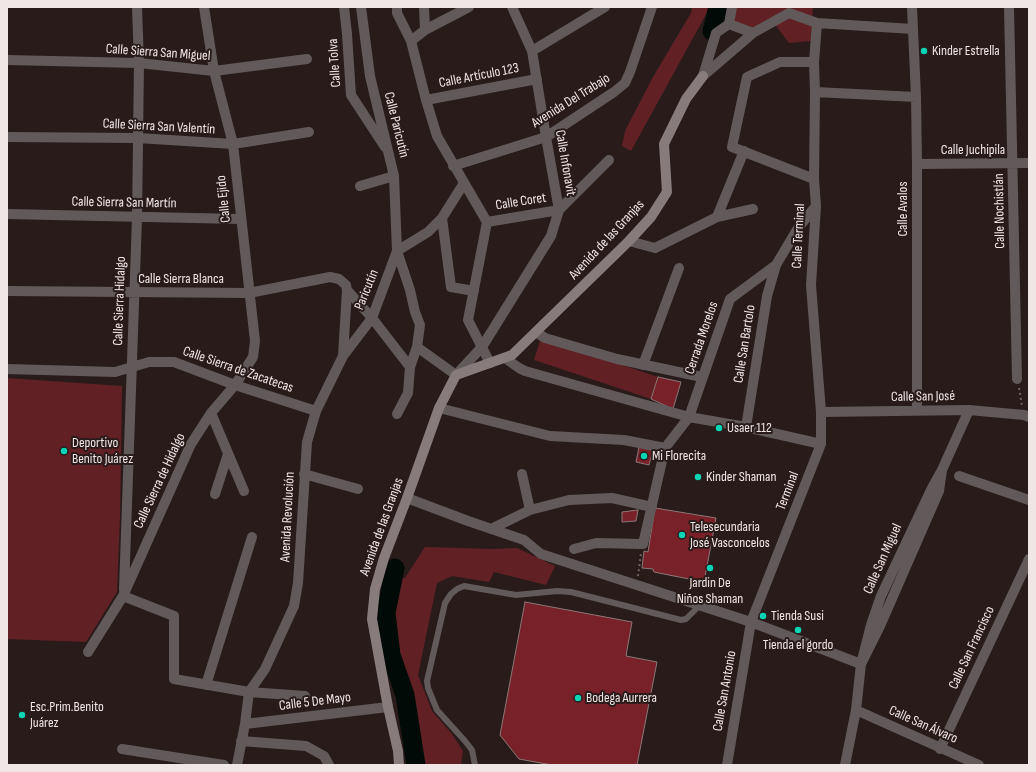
<!DOCTYPE html>
<html>
<head>
<meta charset="utf-8">
<style>
	body { margin:0 }
	#map { position:relative; width:1036px; height:772px; overflow:hidden; background:#2a1b1b; font-family:"Sofia Sans Condensed",sans-serif }
	canvas { display:block }
	.frame { position:absolute; inset:0; border:8px solid #f1e6e6; pointer-events:none }
</style>
</head>
<body>
<div id="map">
<canvas width="1036" height="772"></canvas>
<div class="frame"></div>
</div>
<script>
const c = document.querySelector('canvas').getContext('2d');
c.lineJoin = 'round';
function fill(path, color) { c.fillStyle = color; c.fill(path, 'evenodd'); }
const poly = rows => new Path2D(rows.map(r => 'M' + r).join(''));
function stroke(path, color, width, dash) { c.strokeStyle = color; c.lineWidth = width; c.lineCap = dash ? 'butt' : 'round'; c.setLineDash(dash || []); c.stroke(path); }
function label(font, color, halo, rows, align = 'center') {
  c.font = font + ' "Sofia Sans Condensed",sans-serif'; c.lineWidth = 4; c.setLineDash([]); c.textBaseline = 'middle'; c.strokeStyle = halo; c.fillStyle = color; for (const [text, x, y, turn = 0] of rows) {
    c.save(); c.translate(x, y); c.rotate((+turn || 0) * Math.PI / 180); c.textAlign = isNaN(turn) ? turn : align; if (halo) c.strokeText(text, 0, 0); c.fillText(text, 0, 0); c.restore();
  }
}
fill(poly([
	[692,7,710,7,631,151,622,146,625,131,653,77,691,13],
	[735,7,813,7,811,41,789,43,771,19,753,30,732,21],
	[541,338,658,377,651,399,534,360],
	[7,378,122,386,120,517,117,592,86,642,7,639],
	[425,547,492,549,517,548,555,566,546,585,494,572,489,582,452,576,437,583,418,675,432,711,452,734,463,751,461,765,420,765,408,697,394,654,390,614,398,577,405,578]
]), '#612124');
stroke(poly([
	[712,31,718,7],
	[395,568,386,613,391,655,405,695,416,765]
]), '#000a07', 19);
const building = poly([
	[658,377,681,382,673,409,651,399,658,377],
	[639,447,653,450,649,465,636,462,639,447],
	[655,508,716,518,704,582,654,572,653,569,642,568,644,551,648,552,655,508],
	[638,510,636,521,622,522,622,512,638,510],
	[525,602,632,622,626,656,657,662,637,765,552,765,519,759,500,735,525,602]
]);
fill(building, '#782128');
stroke(building, '#8b7877', 1);
stroke(poly([
	[1019,388,1022,406],
	[638,576,641,553]
]), '#706262', 2, [2, 3]);
stroke(poly([
	[475,765,472,750,465,741,437,710,428,688,427,681,445,603,451,594,457,589,464,586,516,595,557,591,571,592,681,620,686,619,699,606]
]), '#625a5a', 6);
stroke(poly([
	[344,7,347,34,351,95,385,147],
	[361,7,370,76,394,176,397,251,410,290,415,312,420,325,417,347,410,367,408,393,397,414],
	[397,7,397,13,411,41,426,100,437,136,487,222],
	[424,7,425,30],
	[512,7,532,51,546,137,559,210],
	[912,7,916,97,917,164,917,411],
	[1009,7,1017,379],
	[729,24,753,33],
	[411,41,425,30,469,7],
	[532,51,605,7],
	[7,60,139,63,214,71,307,59],
	[814,62,780,62,747,77,732,147,814,179],
	[703,76,753,33,789,13,817,23,913,29],
	[703,76,716,33,729,24,732,7],
	[815,92,916,97],
	[426,100,537,79],
	[7,137,138,138,233,144,309,132],
	[917,164,1029,163],
	[453,166,546,137,614,92,625,83,630,72,652,7],
	[360,186,394,176],
	[7,214,240,219],
	[717,217,753,209],
	[442,218,451,287,474,291],
	[487,222,468,320,490,363],
	[487,222,559,210],
	[629,241,655,248,717,217,744,151],
	[397,251,428,232,442,218,464,183],
	[347,290,372,318,410,367],
	[7,291,249,293,330,277,339,279,346,285,347,290,343,356,316,411,307,442,298,583,294,606,265,669,249,692,245,724,237,765],
	[536,332,545,338,617,359,702,377],
	[417,347,456,375,482,347,551,236,559,210,609,160],
	[343,356,372,318,397,251],
	[505,358,519,368,525,371,689,417,746,427,821,444],
	[643,365,679,268],
	[7,369,115,372,149,362,174,362,235,385,316,411],
	[439,408,550,436,624,440,665,448],
	[821,412,969,410,1024,415,1029,417],
	[211,413,244,491],
	[746,427,767,296,776,265,798,228,816,206],
	[304,474,358,489],
	[522,474,530,510],
	[959,476,1029,500],
	[215,494,228,454],
	[407,498,468,521,524,540,541,554,751,622,861,664,880,626,939,491,942,470],
	[491,529,530,510,569,500,612,498,652,507],
	[574,549,596,543,643,544,665,448,689,417,730,299,776,265],
	[124,590,137,218,139,63,137,7],
	[123,596,174,616,174,679,249,692,305,696],
	[88,652,123,596,191,444,211,413,235,385,253,357,255,341,233,144,214,71,204,7],
	[206,685,252,537],
	[856,710,979,765],
	[245,724,388,707],
	[241,741,306,746,324,756,329,765],
	[122,749,224,765],
	[940,749,1029,559],
	[727,765,751,622,821,444,821,412,811,285,816,206,814,179,815,92,814,62,817,23],
	[845,765,856,710,861,664,871,625,881,596,932,488,942,470,969,410]
]), '#625a5a', 10);
stroke(poly([
	[399,765,398,751,388,707,372,619,375,589,384,558,407,498,439,408,456,375,512,355,629,241,651,217,667,192,664,144,686,99,703,76]
]), '#887b7b', 10);
for (const [x, y, r, color] of [
	[924,51,4,"#08d5b5"],
	[719,428,4,"#08d5b5"],
	[64,451,4,"#08d5b5"],
	[644,456,4,"#08d5b5"],
	[698,477,4,"#08d5b5"],
	[682,535,4,"#08d5b5"],
	[710,568,4,"#08d5b5"],
	[763,616,4,"#08d5b5"],
	[798,630,4,"#08d5b5"],
	[578,698,4,"#08d5b5"],
	[22,715,4,"#08d5b5"]
]) { const dot = new Path2D(); dot.arc(x, y, r, 0, 2 * Math.PI); c.fillStyle = color; c.fill(dot); stroke(dot, '#2a1b1b', 1.5); }
label('14px', '#f1e6e6', '#2a1b1b', [
	["Kinder Estrella",932,51],
	["Usaer 112",727,428],
	["Deportivo",72,443],
	["Benito Juárez",72,459],
	["Mi Florecita",652,456],
	["Kinder Shaman",706,477],
	["Telesecundaria",690,527],
	["José Vasconcelos",690,543],
	["Jardin De",710,583,"center"],
	["Niños Shaman",710,599,"center"],
	["Tienda Susi",771,616],
	["Tienda el gordo",798,645,"center"],
	["Bodega Aurrera",586,698],
	["Esc.Prim.Benito",30,707],
	["Juárez",30,723]
], 'left');
label('14px', '#f1e6e6', '#2a1b1b', [
	["Calle Sierra San Miguel",158,53,4],
	["Calle Tolva",335,63,-94],
	["Calle Artículo 123",479,76,-11],
	["Avenida Del Trabajo",571,101,-32],
	["Calle Paricutín",396,125,76],
	["Calle Sierra San Valentín",159,127,3],
	["Calle Juchipila",973,150],
	["Calle Infonavit",565,163,80],
	["Calle Ejido",224,199,-96],
	["Calle Coret",521,202,-9],
	["Calle Sierra San Martín",124,203,1],
	["Calle Avalos",903,209,-90],
	["Calle Nochistlán",1000,211,-91],
	["Calle Terminal",799,236,-87],
	["Avenida de las Granjas",607,240,-47],
	["Calle Sierra Blanca",181,279],
	["Paricutín",367,290,-68],
	["Calle Sierra Hidalgo",120,301,-88],
	["Cerrada Morelos",702,338,-71],
	["Calle San Bartolo",745,344,-81],
	["Calle Sierra de Zacatecas",238,370,19],
	["Calle San José",923,397,-1],
	["Calle Sierra de Hidalgo",160,481,-65],
	["Terminal",788,491,-69],
	["Avenida Revolución",288,517,-87],
	["Avenida de las Granjas",382,527,-70],
	["Calle San Miguel",883,559,-66],
	["Calle San Francisco",972,648,-65],
	["Calle San Antonio",725,691,-80],
	["Calle 5 De Mayo",315,702,-7],
	["Calle San Álvaro",923,725,24]
]);
</script>
</body>
</html>
